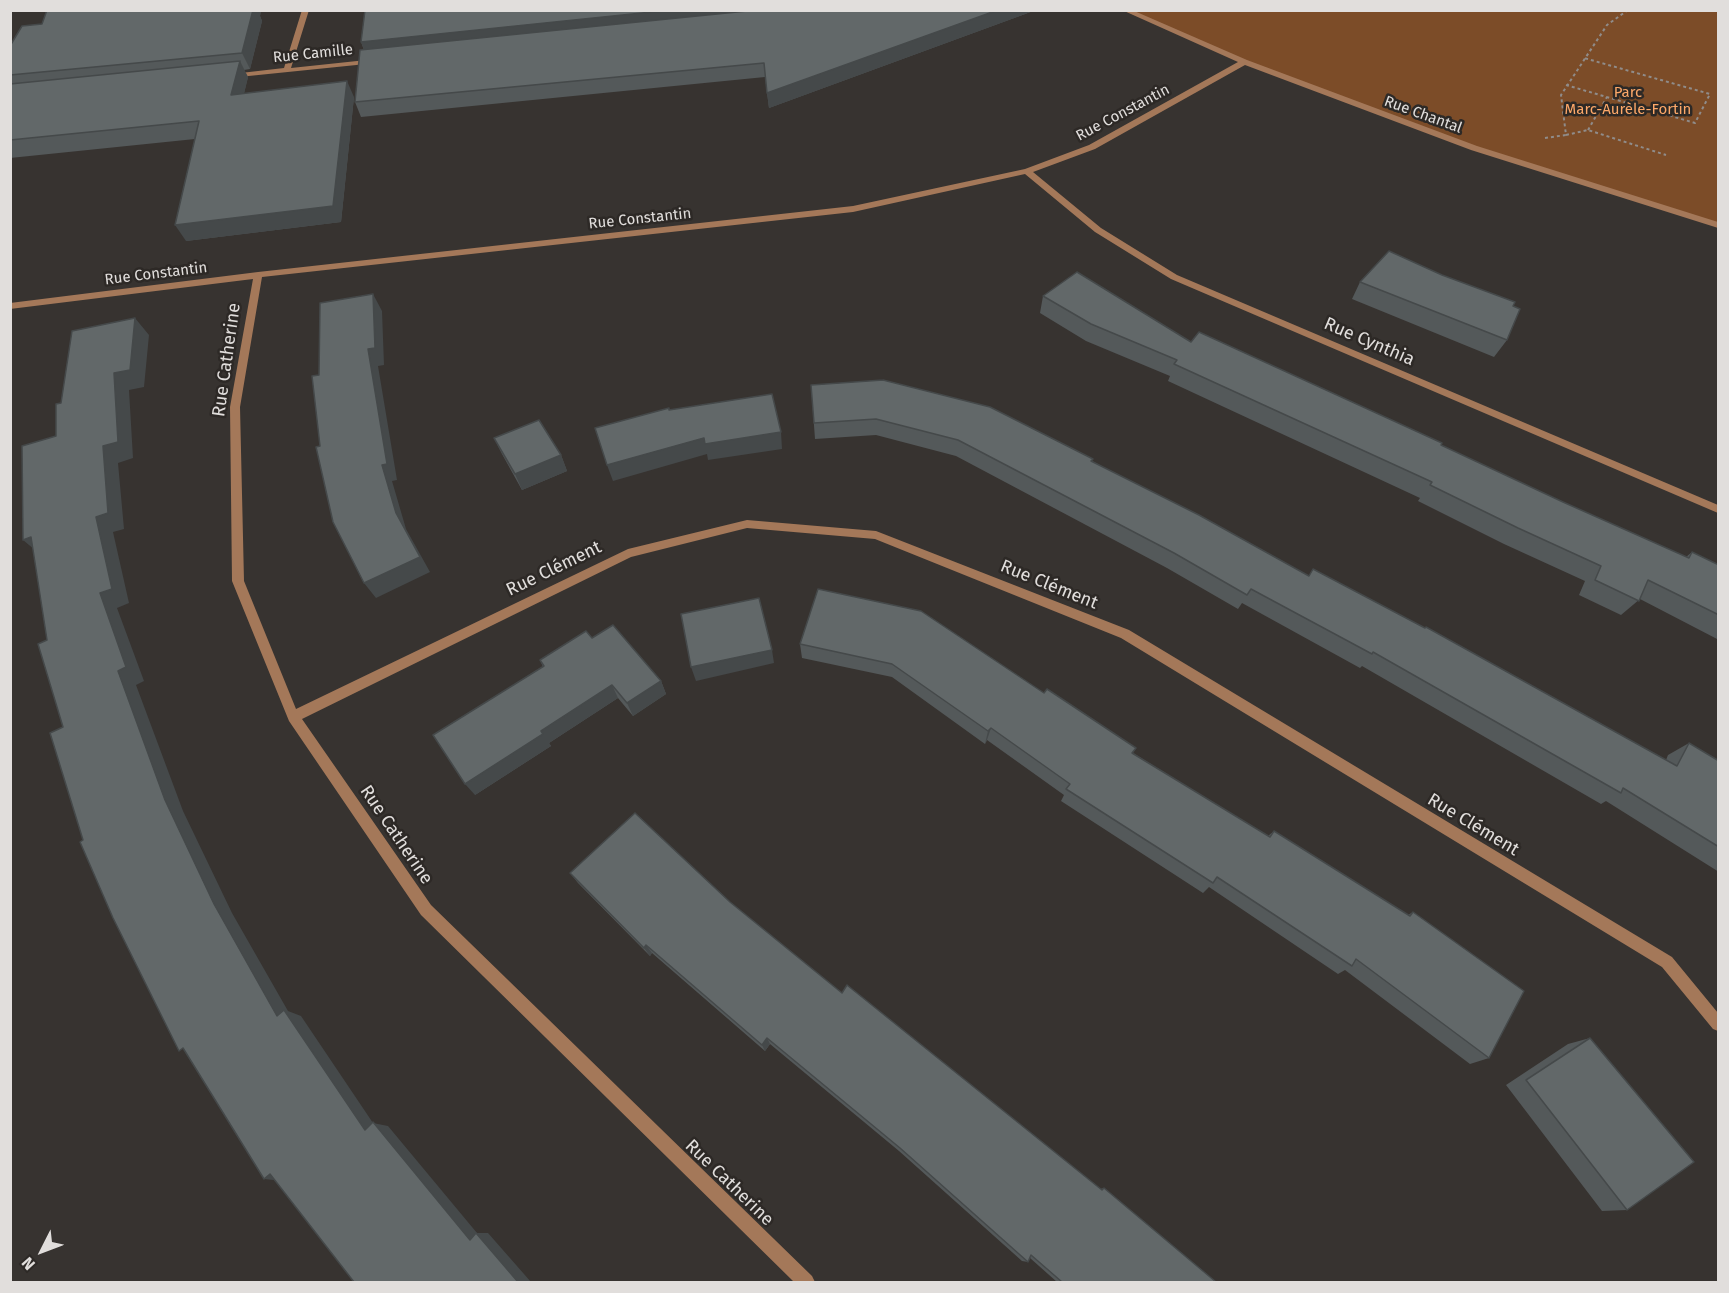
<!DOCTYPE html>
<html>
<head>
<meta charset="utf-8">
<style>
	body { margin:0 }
	#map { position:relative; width:1729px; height:1293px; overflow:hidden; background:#373330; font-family:"Fira Sans",sans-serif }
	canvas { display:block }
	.frame { position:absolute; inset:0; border:12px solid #e1dedc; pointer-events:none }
	.north { position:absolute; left:12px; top:1221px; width:60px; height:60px; -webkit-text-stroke:4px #2d2926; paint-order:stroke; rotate:228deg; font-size:16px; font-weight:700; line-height:24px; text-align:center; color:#e1dedc }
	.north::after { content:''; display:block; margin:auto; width:21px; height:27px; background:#e1dedc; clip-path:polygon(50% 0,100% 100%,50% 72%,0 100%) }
</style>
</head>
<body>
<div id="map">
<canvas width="1729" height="1293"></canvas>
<div class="frame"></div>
<div class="north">N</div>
</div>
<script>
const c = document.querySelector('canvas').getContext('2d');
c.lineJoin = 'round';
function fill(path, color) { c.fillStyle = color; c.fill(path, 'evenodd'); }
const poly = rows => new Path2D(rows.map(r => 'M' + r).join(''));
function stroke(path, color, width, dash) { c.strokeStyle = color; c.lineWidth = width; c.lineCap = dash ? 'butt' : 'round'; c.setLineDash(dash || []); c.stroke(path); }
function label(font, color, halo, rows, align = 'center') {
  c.font = font + ' "Fira Sans",sans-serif'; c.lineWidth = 5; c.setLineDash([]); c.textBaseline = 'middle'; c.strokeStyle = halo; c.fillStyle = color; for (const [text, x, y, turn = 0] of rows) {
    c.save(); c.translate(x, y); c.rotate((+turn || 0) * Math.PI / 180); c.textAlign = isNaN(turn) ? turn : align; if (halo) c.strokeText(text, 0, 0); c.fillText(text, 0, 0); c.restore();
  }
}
fill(poly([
	[1125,11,1718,11,1718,225,1474,148,1244,62]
]), '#7c4c28');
stroke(poly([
	[1566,85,1695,123,1710,94,1584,58],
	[1588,130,1607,97],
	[1566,135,1588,130,1666,155],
	[1545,138,1566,135,1561,95,1607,25,1628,10]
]), '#908c8a', 2, [3, 3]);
fill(poly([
	[302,10,309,10,291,68,376,59,380,61,376,63,229,78,228,76,232,74,284,68,302,10],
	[1122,10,1132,10,1247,60,1477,146,1718,222,1718,228,1715,227,1471,150,1245,65,1095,149,1033,172,1101,228,1177,275,1718,505,1718,513,1171,279,1095,232,1025,174,853,212,262,277,240,407,244,581,296,709,628,549,747,520,876,531,1129,630,1672,957,1718,1013,1718,1031,1713,1029,1662,967,1121,638,875,539,747,528,631,557,302,719,431,905,812,1276,815,1282,794,1282,421,915,289,721,232,581,230,407,253,279,10,309,10,303,258,272,853,206,1025,169,1089,145,1238,62,1122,10]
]), '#a47859');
fill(poly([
	[47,10,261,10,260,16,262,21,250,69,244,70,248,77,244,93,354,97,341,222,186,241,195,139,10,158,10,46,42,24],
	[1036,10,769,108,765,77,361,117,355,102,364,50,361,42],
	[1360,282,1513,306,1507,340,1494,357,1352,299],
	[1043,296,1191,342,1441,445,1563,502,1686,557,1692,552,1719,565,1719,640,1640,599,1621,615,1579,595,1585,581,1504,544,1418,501,1420,498,1168,381,1170,376,1086,341,1040,313],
	[811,385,1093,459,1092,461,1309,576,1666,760,1668,755,1689,743,1719,761,1719,872,1606,801,1601,804,1362,666,1360,668,1242,603,1238,609,1167,568,956,456,876,435,815,439],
	[494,438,561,455,567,471,522,490,502,454],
	[592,638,661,681,666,694,633,716,618,698,549,743,551,746,475,795,543,667,540,660],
	[800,644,1044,693,1136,748,1133,753,1268,836,1274,831,1408,915,1413,912,1489,1058,1470,1064,1345,970,1338,974,1209,887,1203,893,1061,801,1064,795,987,740,985,744,892,677,802,658],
	[570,873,730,902,842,993,1100,1189,1104,1188,1216,1282,1057,1282,1030,1258,1028,1262,1022,1261,899,1151,770,1044,765,1051,652,953,650,956,578,883],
	[1590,1038,1627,1210,1602,1211,1506,1085,1568,1044]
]), '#54595a');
fill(poly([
	[253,10,261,10,260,16,262,21,250,69,242,53],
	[671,10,810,10,367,57,361,42],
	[998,10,1036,10,769,108,767,93],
	[240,61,248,77,240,111,231,95],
	[347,81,354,97,341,222,186,241,175,225],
	[373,294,382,311,384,365,378,366,397,480,392,481,406,529,430,572,376,598,364,583,396,513,382,465,368,349],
	[135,318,149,335,144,387,129,390,133,458,118,463,124,529,113,532,129,603,117,608,144,681,136,685,183,811,232,913,288,1011,301,1016,373,1123,388,1126,477,1233,488,1233,531,1282,518,1282,470,1240,365,1130,277,1016,214,904,165,800,118,671,100,593,96,517,103,446,114,373],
	[781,432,782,449,708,460,707,454,613,481,607,465,704,438],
	[561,455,567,471,522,490,515,474],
	[31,537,41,555,23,540],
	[772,650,774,663,696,681,691,667],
	[661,681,666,694,633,716,627,703],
	[612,685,618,698,549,743,551,746,475,795,465,784,541,731],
	[991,728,987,740,985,744,988,731],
	[646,945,652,953,650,956,644,948],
	[767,1038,770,1044,765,1051,762,1045],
	[270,1174,283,1181,264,1179]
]), '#45494a');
const building = poly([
	[47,10,117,10,116,11,128,10,253,10,242,53,10,75,10,46,22,26,42,24,47,10],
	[365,10,671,10,361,42,365,10],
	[757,10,998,10,767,93,764,63,355,102,360,50,757,10],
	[240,61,231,95,347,81,333,206,175,225,199,121,10,140,10,84,240,61],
	[1389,251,1442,275,1515,302,1513,306,1520,309,1507,340,1360,282,1389,251],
	[1077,272,1191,342,1199,332,1442,443,1441,445,1563,502,1689,558,1692,552,1719,565,1719,615,1648,580,1639,601,1595,580,1601,566,1518,528,1430,485,1432,482,1174,364,1177,360,1091,324,1043,296,1077,272],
	[373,294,375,348,368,349,387,464,382,465,396,513,420,557,364,583,333,522,316,447,320,446,312,376,319,375,320,303,373,294],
	[135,318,130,370,114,373,118,442,103,446,108,513,96,517,112,589,100,593,126,667,118,671,165,800,214,904,277,1016,284,1010,365,1130,373,1122,470,1240,476,1233,518,1282,354,1282,270,1174,264,1179,183,1048,179,1051,113,918,80,842,83,840,50,733,63,727,38,644,47,640,31,537,23,540,22,446,56,436,56,404,61,403,72,331,135,318],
	[883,380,990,407,1093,459,1091,461,1199,515,1309,576,1313,569,1425,628,1426,627,1677,766,1689,743,1719,761,1719,847,1623,788,1621,793,1373,652,1372,654,1251,589,1247,595,1174,553,958,440,876,419,814,423,811,385,883,380],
	[772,394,781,432,705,444,704,438,607,465,595,428,669,408,669,410,772,394],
	[539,420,561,455,515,474,494,438,539,420],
	[818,589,921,611,1044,693,1047,689,1136,748,1132,753,1270,837,1274,831,1410,916,1413,912,1524,991,1489,1058,1356,959,1352,966,1217,877,1213,883,1066,789,1070,784,991,728,988,731,892,664,800,644,818,589],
	[759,598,772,650,691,667,681,614,759,598],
	[613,625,661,681,627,703,612,685,541,731,543,734,465,784,433,735,544,666,540,660,586,631,592,638,613,625],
	[635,813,730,902,842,993,847,985,1102,1190,1104,1188,1216,1282,1062,1282,1031,1255,1028,1262,900,1148,767,1038,762,1045,646,945,644,948,570,873,635,813],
	[1590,1038,1694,1162,1627,1210,1526,1080,1590,1038]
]);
fill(building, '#626869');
stroke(building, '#45494a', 1.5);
label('15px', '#e1dedc', '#2d2926', [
	["Rue Camille",313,54,-6],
	["Rue Constantin",1123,113,-28],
	["Rue Chantal",1423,115,20],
	["Rue Constantin",640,219,-6],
	["Rue Constantin",156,274,-7]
]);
label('15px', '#fda869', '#2d2926', [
	["Parc",1628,93],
	["Marc-Aurèle-Fortin",1628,110]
]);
label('18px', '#e1dedc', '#2d2926', [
	["Rue Cynthia",1369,342,23],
	["Rue Catherine",227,360,-82],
	["Rue Clément",554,569,-26],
	["Rue Clément",1049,585,22],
	["Rue Clément",1473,825,31],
	["Rue Catherine",396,835,56],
	["Rue Catherine",729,1183,44]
]);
</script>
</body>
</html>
